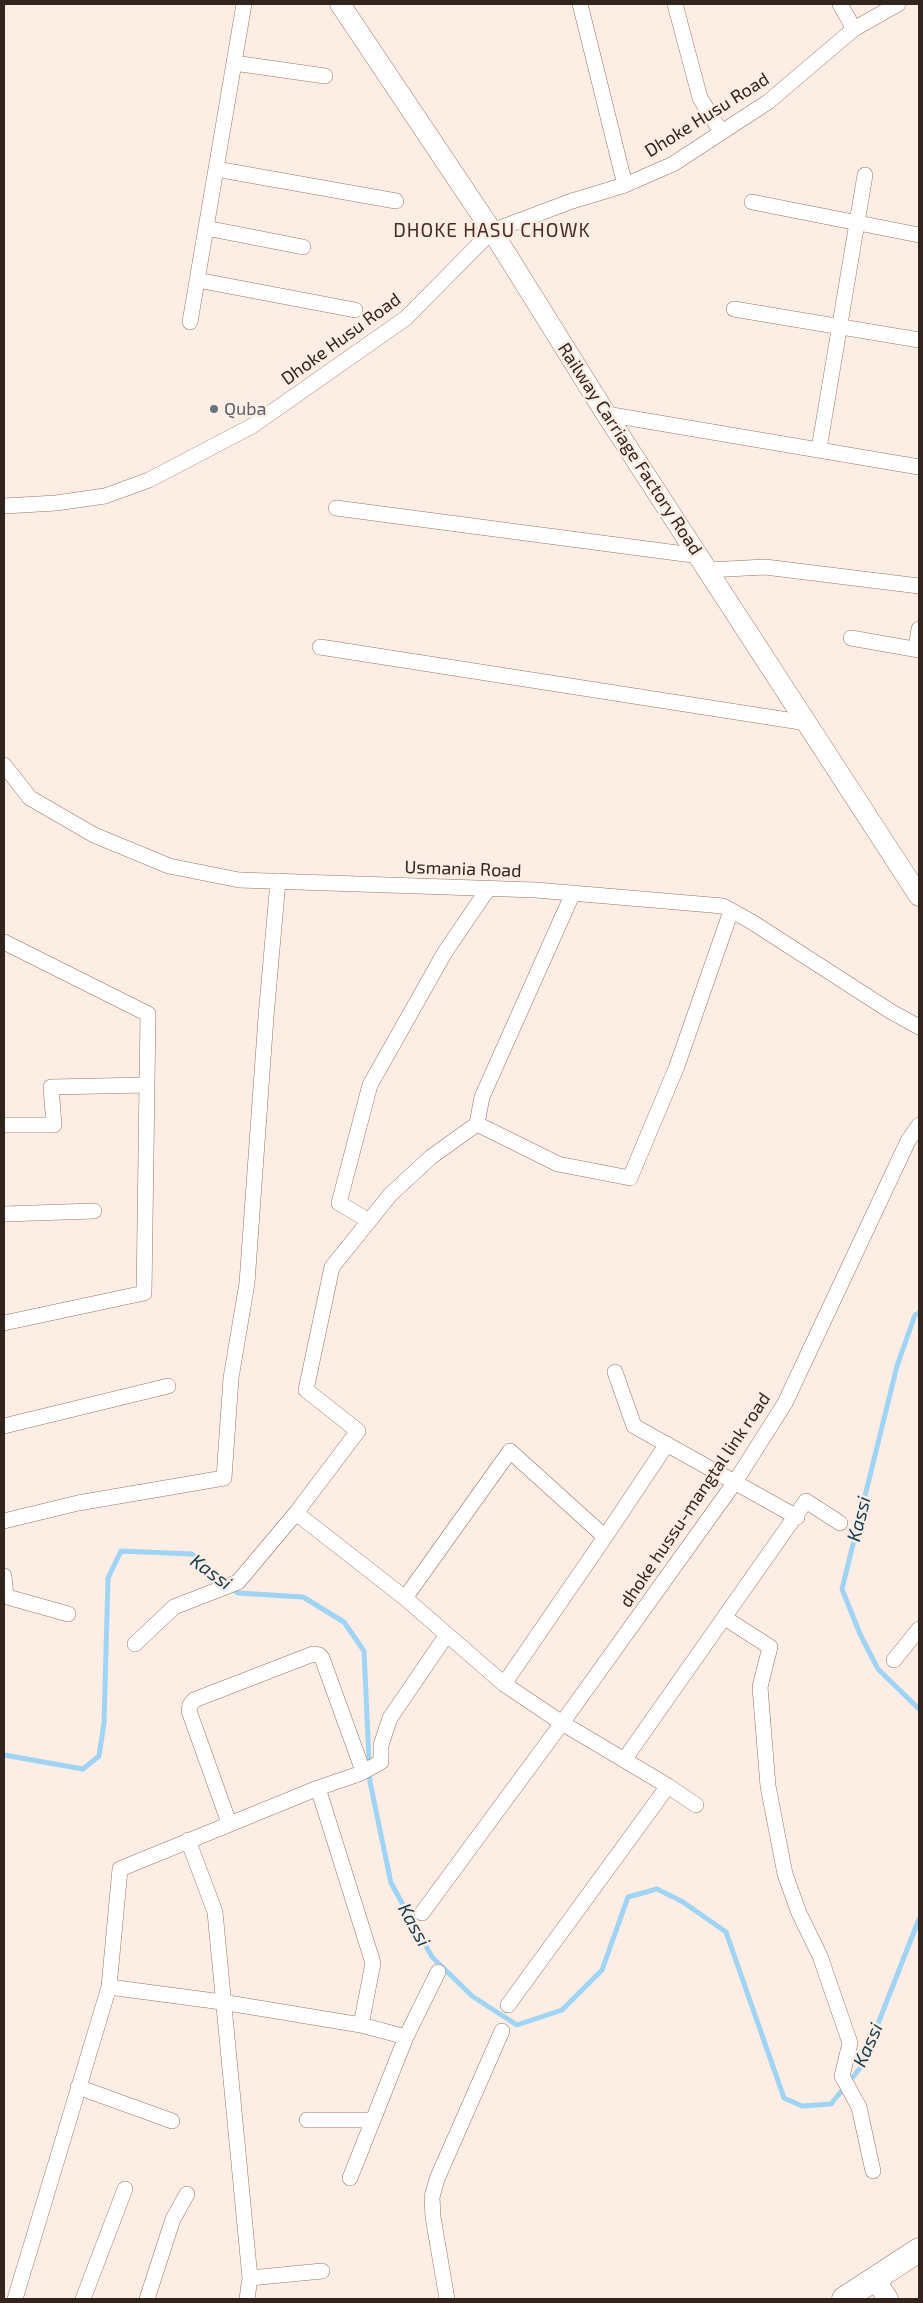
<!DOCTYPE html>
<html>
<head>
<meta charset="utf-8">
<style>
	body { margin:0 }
	#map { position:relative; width:923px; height:2303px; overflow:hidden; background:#fcede5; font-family:"Exo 2",sans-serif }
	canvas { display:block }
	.frame { position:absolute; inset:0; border:5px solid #31241d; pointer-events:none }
</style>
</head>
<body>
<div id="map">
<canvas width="923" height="2303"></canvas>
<div class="frame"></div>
</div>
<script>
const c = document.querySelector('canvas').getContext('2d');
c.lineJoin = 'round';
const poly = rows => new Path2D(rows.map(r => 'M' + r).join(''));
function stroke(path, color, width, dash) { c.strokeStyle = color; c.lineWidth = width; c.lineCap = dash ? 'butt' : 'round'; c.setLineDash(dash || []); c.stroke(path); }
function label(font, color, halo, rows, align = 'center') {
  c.font = font + ' "Exo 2",sans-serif'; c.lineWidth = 5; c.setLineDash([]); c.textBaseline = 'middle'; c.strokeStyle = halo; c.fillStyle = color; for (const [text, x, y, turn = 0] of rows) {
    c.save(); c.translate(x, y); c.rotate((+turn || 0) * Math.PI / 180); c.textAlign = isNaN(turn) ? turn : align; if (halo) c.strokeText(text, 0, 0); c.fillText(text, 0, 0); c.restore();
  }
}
stroke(poly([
	[919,1313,915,1315,897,1366,842,1589,860,1634,878,1669,919,1709],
	[4,1755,83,1769,99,1756,104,1723,108,1578,121,1551,192,1554,238,1593,303,1597,344,1622,364,1651,370,1782,391,1883,432,1957,472,1996,517,2025,562,2010,602,1970,628,1897,657,1889,683,1902,726,1932,784,2098,802,2106,831,2104,861,2067,919,1919]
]), '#9fd4f4', 5);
const minor = poly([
	[580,4,625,185],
	[675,4,700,98,721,132],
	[840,4,854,29],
	[234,63,325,76],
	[216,169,396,201],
	[752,202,919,235],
	[206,228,303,247],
	[197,280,355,310],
	[734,309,919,340],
	[190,322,244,4],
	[606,414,919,467],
	[819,449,865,175],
	[4,506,56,503,105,496,149,480,252,426,406,318,492,231,572,201,625,185,673,164,768,102,854,29,898,4],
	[336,508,700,556],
	[708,570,765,567,919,586],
	[851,638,919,650],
	[320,647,807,723],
	[916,649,919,629],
	[4,765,30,798,94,835,169,866,239,880,536,890,723,906,752,922,890,1011,919,1027],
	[573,893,482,1097,477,1124,558,1164,630,1178,677,1066,731,911],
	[4,942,148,1014,144,1293,4,1323],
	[4,1125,54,1125,51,1087,147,1085],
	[4,1214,94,1211],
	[369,1221,339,1203,370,1085,445,952,488,889],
	[615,1372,634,1426,797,1517],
	[4,1426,168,1386],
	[296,1513,405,1598],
	[4,1521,78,1503,224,1478,231,1378,247,1283,266,1017,278,881],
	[605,1537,667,1444],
	[4,1576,6,1596],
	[4,1596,68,1614],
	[725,1618,770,1647,760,1687,768,1786,785,1874,799,1913,820,1956,850,2043,842,2076,859,2107,873,2171],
	[135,1644,174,1607,238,1582,296,1513,358,1431,306,1390,332,1267,390,1195,431,1157,477,1124],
	[894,1660,919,1629],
	[504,1684,605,1537,510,1451,405,1598,504,1684,562,1723,668,1786,508,2005],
	[624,1760,806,1501,840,1523],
	[668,1786,696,1805],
	[229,1823,189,1711,190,1705,194,1700,313,1654,319,1655,322,1658,363,1771],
	[188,1840,215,1912,250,2278,247,2299],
	[422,1913,562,1723,735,1482,785,1403,908,1141,919,1125],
	[109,1987,222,2002,361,2025,373,1963,318,1788],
	[361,2025,406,2037],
	[78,2087,172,2121],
	[307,2120,373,2120],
	[350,2178,406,2037,438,1972],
	[250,2278,322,2271],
	[15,2299,109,1987,120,1869,318,1788,359,1774,381,1762,381,1745,390,1718,446,1636],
	[83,2299,125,2189],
	[147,2299,173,2219,187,2194],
	[447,2299,433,2217,432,2197,437,2179,502,2031]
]);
const secondary = poly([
	[340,4,492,231,606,414,919,896],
	[875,2279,888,2299]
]);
const trunk = poly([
	[844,2299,919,2250]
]);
stroke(minor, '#967565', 16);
stroke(secondary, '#967565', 21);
stroke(trunk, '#967565', 25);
stroke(minor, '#fff', 15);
stroke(secondary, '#fff', 20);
stroke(trunk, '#fff', 24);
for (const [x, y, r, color] of [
	[214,409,5,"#6b7280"]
]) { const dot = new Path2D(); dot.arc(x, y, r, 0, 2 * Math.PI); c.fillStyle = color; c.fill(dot); stroke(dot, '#fcede5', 2); }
label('18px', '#31241d', '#fcede5', [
	["Dhoke Husu Road",707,115,-32],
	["Dhoke Husu Road",341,339,-36],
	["Railway Carriage Factory Road",630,449,57],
	["Usmania Road",463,869,2],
	["dhoke hussu-mangtal link road",695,1500,-56]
]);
label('18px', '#5b616d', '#fcede5', [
	["Quba",224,409]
], 'left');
c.letterSpacing = '1px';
label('19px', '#482c1e', '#fcede5', [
	["DHOKE HASU CHOWK",492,231]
]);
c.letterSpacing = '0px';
label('italic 19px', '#113b51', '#fcede5', [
	["Kassi",859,1519,-76],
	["Kassi",211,1572,36],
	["Kassi",414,1925,61],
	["Kassi",868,2045,-66]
]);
</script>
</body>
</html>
